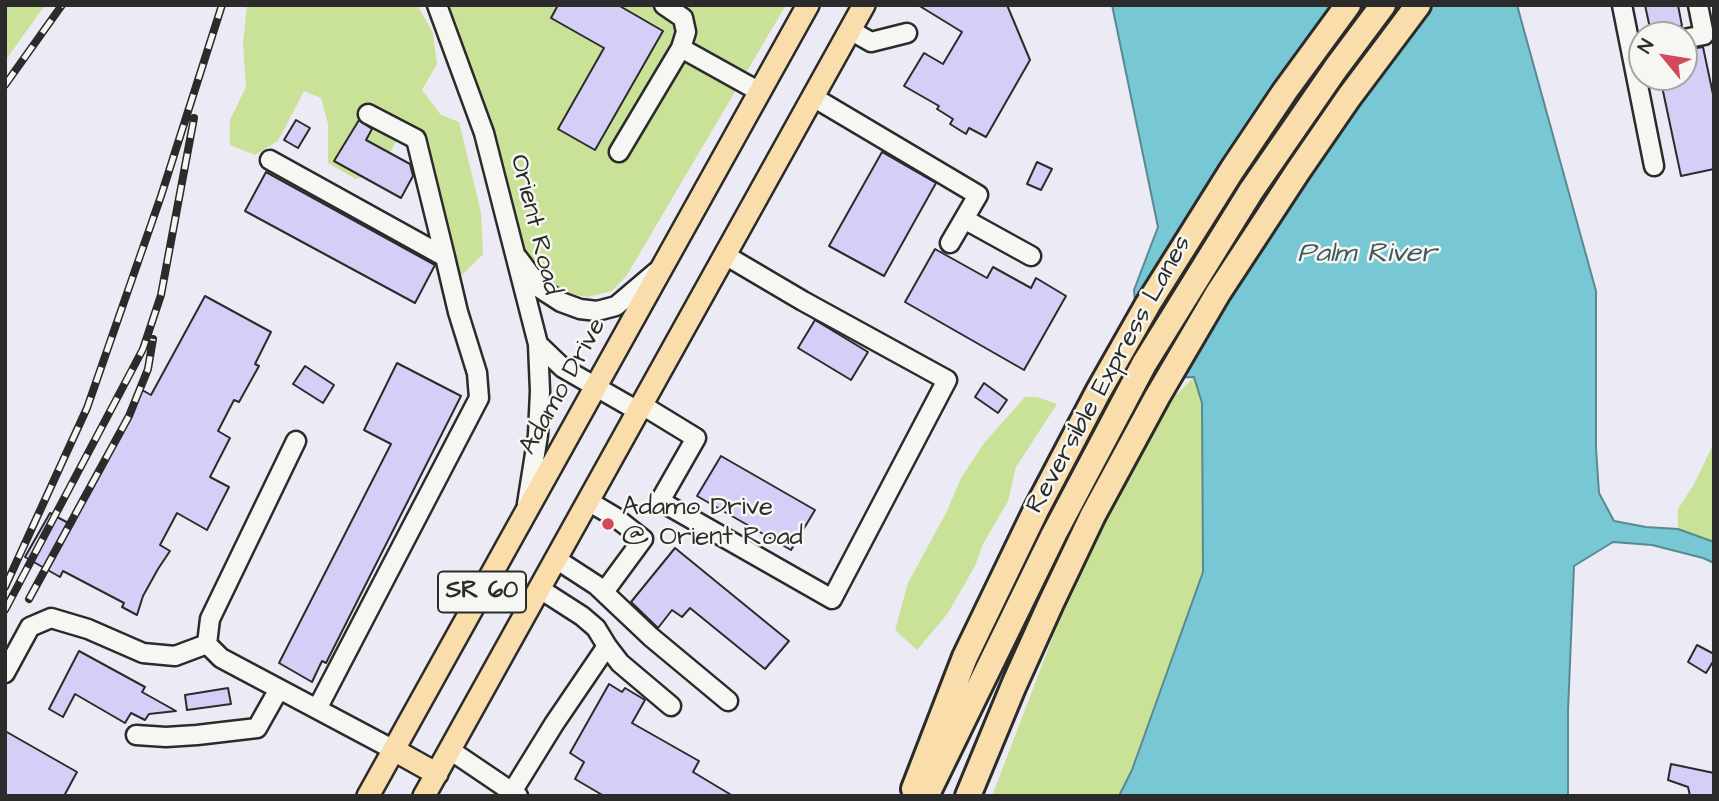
<!DOCTYPE html>
<html>
<head>
<meta charset="utf-8">
<style>
	body { margin:0 }
	#map { position:relative; width:1719px; height:801px; overflow:hidden; background:#eceaf4; font-family:"Architects Daughter",sans-serif }
	canvas { display:block }
	.frame { position:absolute; inset:0; border:7px solid #2b2b2b; pointer-events:none }
	.north { position:absolute; left:1628px; top:21px; width:70px; height:70px; box-sizing:border-box; background:#f6f6f2; border:2px solid #a5a5a2; border-radius:50%; rotate:300deg; font-size:19px; font-weight:700; line-height:28px; text-align:center; color:#2b2b2b }
	.north::after { content:''; display:block; margin:auto; width:24px; height:32px; background:#d1495b; clip-path:polygon(50% 0,100% 100%,50% 72%,0 100%) }
</style>
</head>
<body>
<div id="map">
<canvas width="1719" height="801"></canvas>
<div class="frame"></div>
<div class="north">N</div>
</div>
<script>
const c = document.querySelector('canvas').getContext('2d');
c.lineJoin = 'round';
function fill(path, color) { c.fillStyle = color; c.fill(path, 'evenodd'); }
const poly = rows => new Path2D(rows.map(r => 'M' + r).join(''));
function stroke(path, color, width, dash) { c.strokeStyle = color; c.lineWidth = width; c.lineCap = dash ? 'butt' : 'round'; c.setLineDash(dash || []); c.stroke(path); }
function label(font, color, halo, rows, align = 'center') {
  c.font = font + ' "Architects Daughter",sans-serif'; c.lineWidth = 5; c.setLineDash([]); c.textBaseline = 'middle'; c.strokeStyle = halo; c.fillStyle = color; for (const [text, x, y, turn = 0] of rows) {
    c.save(); c.translate(x, y); c.rotate((+turn || 0) * Math.PI / 180); c.textAlign = isNaN(turn) ? turn : align; if (halo) c.strokeText(text, 0, 0); c.fillText(text, 0, 0); c.restore();
  }
}
fill(poly([
	[5,5,45,5,5,61],
	[247,5,417,5,433,33,437,64,422,90,441,115,459,122,481,212,483,254,461,276,442,246,428,167,399,136,381,169,356,179,328,163,328,124,321,98,304,91,278,141,255,155,230,145,230,120,246,87,243,44],
	[439,5,786,5,627,275,612,291,587,297,561,292,527,267],
	[1194,377,1202,403,1203,572,1132,771,1119,796,992,796,1065,605,1124,477,1166,405],
	[1025,397,1037,397,1057,404,1016,467,1008,501,983,544,975,566,948,613,917,650,895,630,908,583,947,511,961,478,984,443],
	[1714,443,1714,542,1678,529,1678,509,1693,486]
]), '#c9e298');
const water = poly([
	[1112,5,1517,5,1596,291,1596,448,1599,493,1614,521,1646,527,1678,529,1714,542,1714,563,1703,558,1652,545,1613,542,1574,566,1568,711,1568,796,1119,796,1132,770,1203,572,1202,403,1194,377,1154,378,1138,337,1134,290,1158,227,1112,5]
]);
fill(water, '#78c7d5');
stroke(water, '#598991', 2);
const building = poly([
	[558,5,618,5,663,31,595,150,558,129,604,48,551,18,558,5],
	[918,5,1007,5,1030,60,986,137,969,128,966,134,950,124,953,119,937,109,939,106,904,86,924,53,943,64,962,32,918,5],
	[1645,5,1678,5,1682,26,1651,33,1645,5],
	[1703,47,1714,99,1714,169,1681,176,1660,77,1684,77,1684,50,1703,47],
	[296,120,310,128,298,148,284,140,296,120],
	[359,120,372,129,366,140,410,164,413,176,401,198,334,161,359,120],
	[882,152,936,183,884,276,829,246,882,152],
	[1037,162,1052,169,1041,190,1027,184,1037,162],
	[266,172,435,265,415,303,245,211,266,172],
	[935,249,987,278,993,267,1031,288,1036,278,1066,296,1024,370,905,302,935,249],
	[205,296,271,332,255,364,259,366,239,402,234,400,218,431,230,438,210,477,229,487,207,530,177,513,160,545,170,551,158,569,143,596,137,615,122,607,124,603,63,571,60,577,25,557,50,513,70,524,142,390,151,395,205,296],
	[815,320,868,352,851,380,798,348,815,320],
	[397,363,461,396,326,663,322,661,312,682,279,663,391,444,364,430,397,363],
	[305,366,334,385,323,403,293,384,305,366],
	[984,383,1007,400,998,413,975,397,984,383],
	[721,456,815,510,791,550,697,496,721,456],
	[675,548,789,641,765,669,690,608,682,617,672,610,658,628,631,602,675,548],
	[1697,645,1714,654,1714,660,1706,673,1688,662,1697,645],
	[79,651,145,687,142,692,176,711,149,714,145,720,131,713,125,723,75,694,63,717,49,709,79,651],
	[609,684,622,692,625,688,645,700,632,723,699,761,693,772,733,796,604,796,575,779,584,762,570,753,609,684],
	[228,688,231,704,187,710,185,695,228,688],
	[5,731,77,772,64,796,5,796,5,731],
	[1671,764,1714,773,1714,796,1690,796,1688,787,1668,780,1671,764]
]);
fill(building, '#d5cef7');
stroke(building, '#2b2b2b', 2);
const minor = poly([
	[437,5,484,133,538,344,563,368,638,411],
	[664,5,683,18,686,32,681,48],
	[1622,5,1654,166],
	[850,30,871,42,907,33],
	[1684,39,1704,35,1698,5],
	[813,97,978,195,950,243],
	[368,114,416,139,445,257],
	[619,152,681,48,760,92],
	[270,160,445,257,458,312,477,373,479,398,317,709],
	[964,219,1031,256],
	[518,258,541,289,561,302,580,309,597,311,616,306,656,272],
	[642,405,696,438,660,501,832,599,947,380,803,301,725,255],
	[296,441,210,619,207,644,221,658,394,750],
	[588,501,615,517,643,539,604,592],
	[527,504,538,435,540,391,538,344],
	[556,559,596,585,651,637,728,701],
	[540,589,582,616,596,628,607,646],
	[5,673,30,627,51,618,88,629,143,653,175,656,207,644],
	[136,735,166,737,197,735,257,728,279,689],
	[450,750,518,796],
	[512,792,554,724,607,646,620,663,671,706]
]);
const major = poly([
	[394,750,437,774],
	[368,796,808,5],
	[424,796,864,5]
]);
const highway = poly([
	[914,789,965,657,1036,510,1098,392,1148,304,1232,170,1285,91,1348,5],
	[926,796,1054,534,1144,364,1251,191,1336,68,1383,5],
	[968,796,1014,685,1051,603,1093,515,1157,397,1218,293,1298,171,1349,97,1418,5]
]);
stroke(minor, '#2b2b2b', 23);
stroke(major, '#2b2b2b', 26);
stroke(highway, '#2b2b2b', 30);
stroke(minor, '#f6f6f2', 18);
stroke(major, '#f9deab', 21);
stroke(highway, '#f9deab', 24);
const rail = poly([
	[5,85,62,5],
	[5,587,87,408,161,196,222,5],
	[29,599,129,416,148,369,153,339],
	[5,610,143,349,161,295,194,118]
]);
stroke(rail, '#2b2b2b', 8);
stroke(rail, '#f6f6f2', 5, [16]);
for (const [x, y, r, color] of [
	[608,524,7,"#d1495b"]
]) { const dot = new Path2D(); dot.arc(x, y, r, 0, 2 * Math.PI); c.fillStyle = color; c.fill(dot); stroke(dot, '#f6f6f2', 2.5); }
for (const [x, y, w] of [
	[482,592,88]
]) { const box = new Path2D(); box.roundRect(x - w / 2, y - 20.5, w, 41, 5); c.fillStyle = '#f6f6f2'; c.fill(box); stroke(box, '#2b2b2b', 2); }
label('bold 24px', '#2b2b2b', null, [
	["SR 60",482,592]
]);
label('26px', '#2b2b2b', '#f6f6f2', [
	["Orient Road",534,225,76],
	["Reversible Express Lanes",1110,375,-61],
	["Adamo Drive",564,387,-61]
]);
label('26px', '#2b2b2b', '#f6f6f2', [
	["Adamo Drive",622,509],
	["@ Orient Road",622,539]
], 'left');
label('italic 28px', '#425a5e', '#f6f6f2', [
	["Palm River",1367,255]
]);
</script>
</body>
</html>
